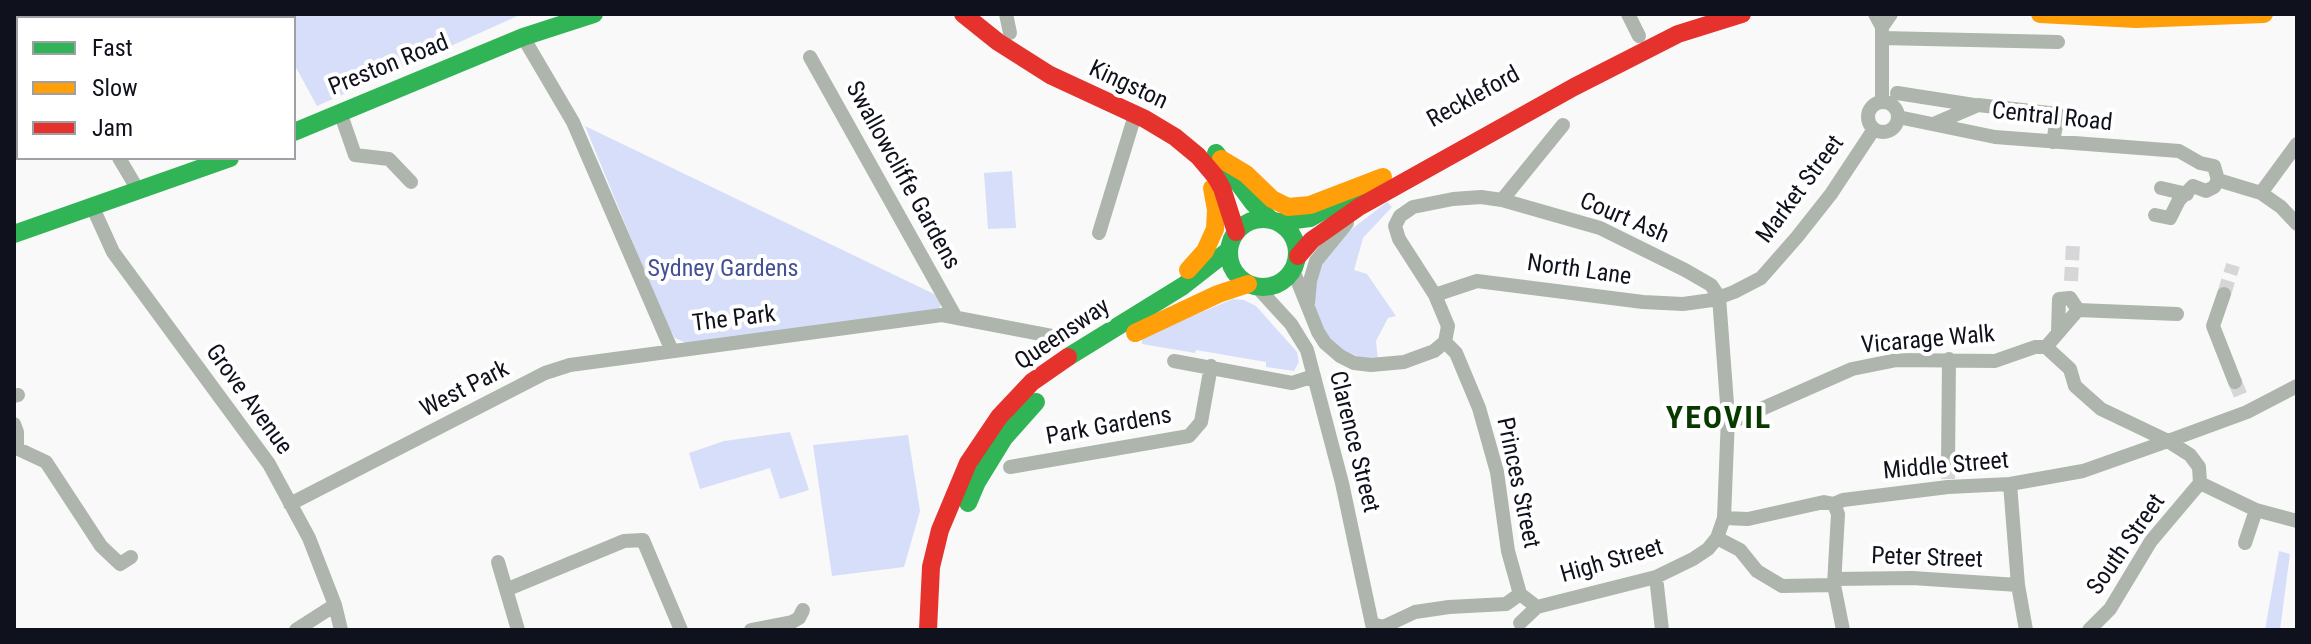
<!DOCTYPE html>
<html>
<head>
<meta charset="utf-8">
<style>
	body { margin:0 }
	#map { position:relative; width:2311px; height:644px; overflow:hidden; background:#f9f9f9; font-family:"Roboto Condensed",sans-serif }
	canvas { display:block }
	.frame { position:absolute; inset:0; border:16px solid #0f111d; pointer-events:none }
	.legend { position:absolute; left:16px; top:16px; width:280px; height:144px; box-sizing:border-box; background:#fff; border:2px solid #9fa0a5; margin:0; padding:10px 14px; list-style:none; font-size:24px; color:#0f111d }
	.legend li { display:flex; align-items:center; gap:16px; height:40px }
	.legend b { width:40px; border:2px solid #9fa0a5 }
</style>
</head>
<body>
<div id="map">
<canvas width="2311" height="644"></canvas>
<div class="frame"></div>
<ul class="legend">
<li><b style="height:10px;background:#30b455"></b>Fast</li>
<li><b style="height:10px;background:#ff9f0a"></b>Slow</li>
<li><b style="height:10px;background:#e5322d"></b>Jam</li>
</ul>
</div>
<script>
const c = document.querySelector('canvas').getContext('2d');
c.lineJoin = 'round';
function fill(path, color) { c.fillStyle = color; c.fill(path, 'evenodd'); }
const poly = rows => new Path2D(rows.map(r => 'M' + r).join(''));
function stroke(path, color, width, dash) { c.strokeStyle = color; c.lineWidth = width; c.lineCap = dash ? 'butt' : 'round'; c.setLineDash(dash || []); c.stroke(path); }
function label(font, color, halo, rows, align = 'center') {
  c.font = font + ' "Roboto Condensed",sans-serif'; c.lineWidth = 8; c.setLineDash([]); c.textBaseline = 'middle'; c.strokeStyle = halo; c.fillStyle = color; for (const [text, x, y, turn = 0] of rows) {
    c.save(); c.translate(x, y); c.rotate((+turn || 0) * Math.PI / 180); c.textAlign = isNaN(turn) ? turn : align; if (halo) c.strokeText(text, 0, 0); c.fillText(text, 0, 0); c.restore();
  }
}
fill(poly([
	[267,14,522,14,317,106,294,64,294,18,269,18],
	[585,126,934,294,941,303,939,310,691,345,675,338,666,323],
	[1012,171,1016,228,988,229,984,173],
	[1387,202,1392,207,1363,238,1354,270,1367,274,1396,316,1388,318,1376,341,1378,360,1367,360,1338,348,1328,338,1316,317,1313,291,1320,264,1348,232],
	[1233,299,1244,300,1256,306,1297,352,1299,362,1294,371,1266,367,1266,362,1196,350,1195,353,1142,344,1142,337],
	[790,432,809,490,780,499,770,468,700,489,689,453,724,441],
	[908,435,920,511,904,567,832,576,813,445],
	[2279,551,2290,554,2280,630,2265,630]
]), '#d7def9');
stroke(poly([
	[2071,281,2073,243],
	[2224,294,2233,265],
	[2235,382,2243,401],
	[1948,479,1948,466]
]), '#d6d6d8', 14, [14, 7]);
stroke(poly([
	[33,14,35,18],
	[181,14,183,18],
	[1006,14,1010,33],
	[1628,14,1639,36],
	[1875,14,1882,27,1882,102],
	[1882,27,1891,14],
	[523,37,573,122,672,351],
	[1882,38,2058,42],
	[810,57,955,316],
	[1897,93,1974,105],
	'1868 117a15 15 0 1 1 30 0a15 15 0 1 1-30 0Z',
	[340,112,355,155,389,159,411,182],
	[1898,117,1995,137,2179,151,2200,163,2214,166,2218,180],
	[1936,123,1978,105,2058,114,2053,142],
	[119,158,138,190],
	[2218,180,2261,193,2281,207,2297,224],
	[2193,186,2206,191,2214,187,2218,180],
	[2161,188,2187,194],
	[2261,193,2297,144],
	[1502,200,1563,125],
	[93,208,113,252,269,464,309,538,335,605,341,630],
	[2155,215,2170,218,2179,200,2193,186],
	[1099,233,1135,115],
	[1293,270,1318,332,1325,343,1340,356,1354,363,1371,365,1404,362,1434,351,1445,342],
	[1257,287,1291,324,1307,350,1342,483,1372,624,1383,627,1415,612,1449,607,1506,604,1520,594],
	[2224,294,2213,326,2235,382],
	[1435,295,1477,281,1643,302,1683,304,1712,300,1734,292,1761,278,1797,237,1831,194,1874,129],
	[1308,303,1310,281,1316,261,1347,223],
	[2058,332,2059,299,2070,298,2078,310],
	[1445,342,1448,326,1435,295,1399,239,1395,226,1400,216,1413,207,1453,199,1481,197,1502,200,1600,228,1685,270,1711,285,1719,297],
	[1445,342,1456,353,1479,408,1497,472,1508,551,1520,594],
	[2046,347,2070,369,2075,386,2101,409,2168,441,2247,412,2297,386],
	[2046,347,2078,310,2177,314],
	[1174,361,1292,383,1314,376],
	[14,396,18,395],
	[1728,417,1734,421,1852,369,1897,360,1995,361,2035,347,2046,347],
	[14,424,17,432,17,446],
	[14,447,46,462,101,546,120,564,131,557],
	[1948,466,1949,359],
	[1010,467,1189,436,1201,422,1211,366],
	[2200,483,2256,510,2297,521],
	[2010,484,2018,585,2026,630],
	[290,504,545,373,570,365,942,315,1057,337],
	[1834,504,1838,514,1834,585,1843,630],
	[1724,518,1748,519,1824,502,1834,504,1843,500,1948,487,2010,484,2083,471,2168,441,2190,455,2199,467,2200,483],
	[1717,538,1740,550,1757,571,1782,586,1834,585],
	[643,540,681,630],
	[2245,543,2256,510],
	[498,562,518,630],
	[1656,577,1662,630],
	[1834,579,1912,578,2018,585],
	[508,589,624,541,643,540],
	[1520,594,1537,607,1656,577,1693,559,1708,549,1717,538,1724,518,1728,417,1719,297],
	[1520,623,1537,607],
	[296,630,335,605],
	[751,630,792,622,799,618,803,610],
	[2089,630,2110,609,2151,541,2200,483]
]), '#adb5ac', 14);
stroke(poly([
	[294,132,523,37,594,14],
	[1216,153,1253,203,1270,219],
	'1229 253a34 34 0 1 1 68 0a34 34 0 1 1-68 0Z',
	[1280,222,1310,218,1357,192],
	[14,234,230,158],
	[1068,357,1183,286,1229,250],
	[968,503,977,482,1004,438,1036,402]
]), '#30b455', 18);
stroke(poly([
	[2040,14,2136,19,2264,14],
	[1221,159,1246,174,1272,199,1288,207,1310,205,1383,177],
	[1188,270,1205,251,1215,229,1216,210,1212,188],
	[1135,333,1218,294,1248,284]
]), '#ff9f0a', 18);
stroke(poly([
	[963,14,998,42,1050,75,1145,119,1175,137,1198,156,1215,176,1222,188,1236,232],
	[1298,256,1312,240,1359,207,1574,87,1678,34,1742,14],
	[928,630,931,567,940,530,968,463,999,417,1032,382,1068,357]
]), '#e5322d', 18);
label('24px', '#0f111d', '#fff', [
	["Preston Road",389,66,-22],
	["Kingston",1128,86,25],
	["Reckleford",1474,98,-29],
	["Central Road",2052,118,6],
	["Swallowcliffe Gardens",902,176,61],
	["Market Street",1801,190,-53],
	["Court Ash",1624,219,23],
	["North Lane",1579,271,8],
	["The Park",734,320,-7],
	["Queensway",1063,335,-34],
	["Vicarage Walk",1928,341,-5],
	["West Park",465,390,-27],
	["Grove Avenue",248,400,54],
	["Park Gardens",1109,427,-10],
	["Clarence Street",1353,442,76],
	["Middle Street",1946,467,-5],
	["Princes Street",1517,483,78],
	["South Street",2127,545,-55],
	["Peter Street",1927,559,2],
	["High Street",1612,562,-16]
]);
label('24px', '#435095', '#fff', [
	["Sydney Gardens",723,270]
]);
c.letterSpacing = '2px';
label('bold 32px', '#083a00', '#fff', [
	["YEOVIL",1719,420]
]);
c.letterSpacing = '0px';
</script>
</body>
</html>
